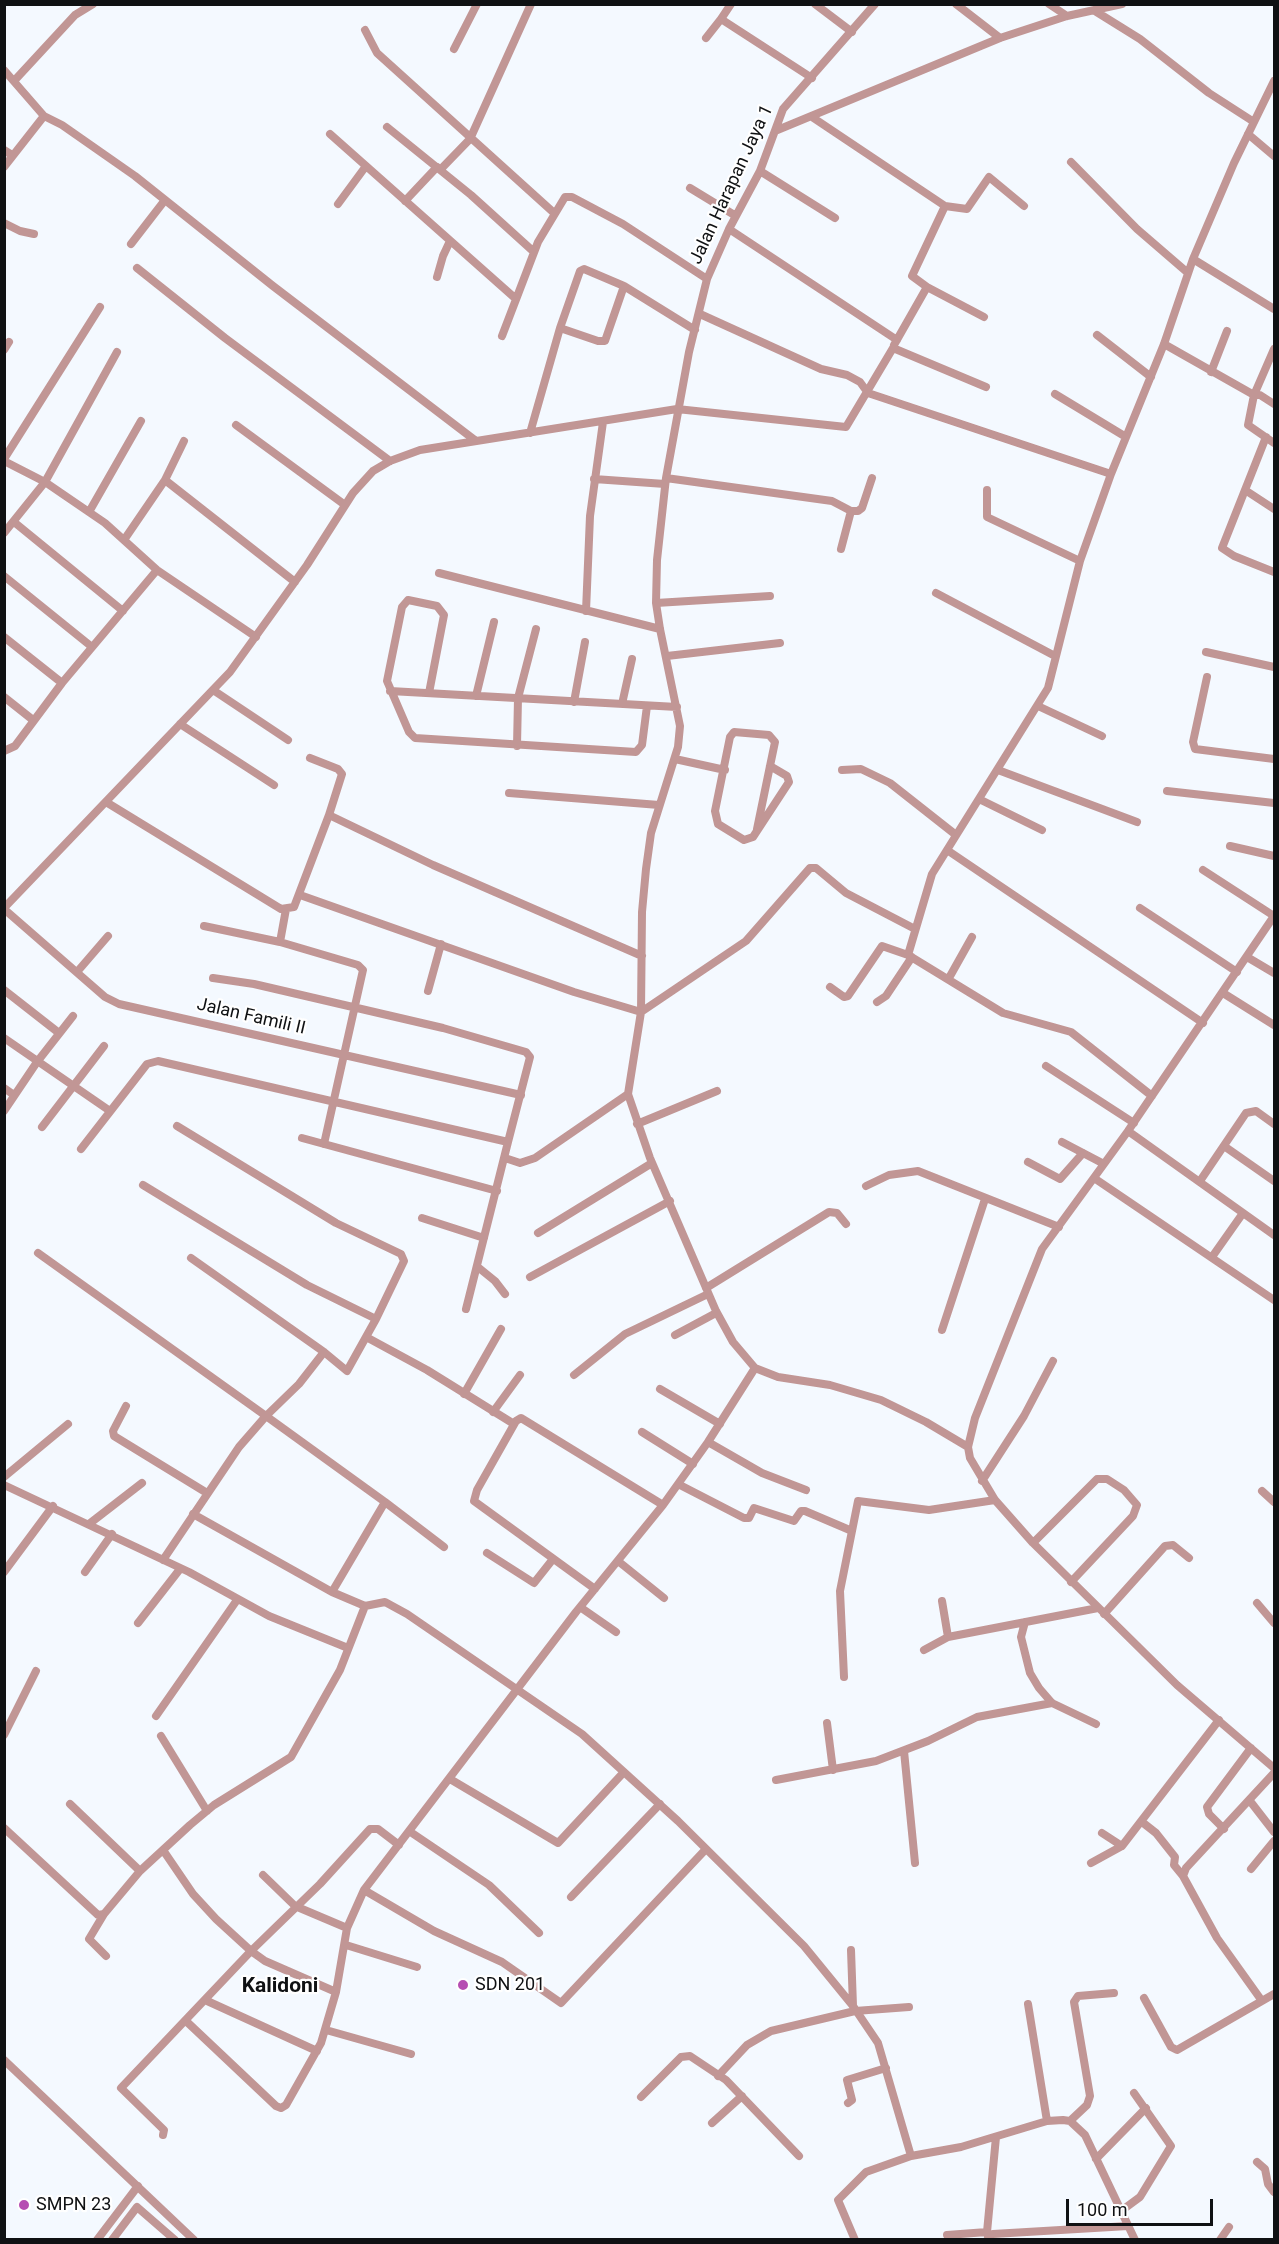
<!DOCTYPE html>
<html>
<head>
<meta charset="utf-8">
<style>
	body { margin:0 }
	#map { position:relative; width:1279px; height:2244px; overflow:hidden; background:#f4f9ff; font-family:Roboto,sans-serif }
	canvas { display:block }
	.frame { position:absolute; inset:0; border:6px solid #0f1113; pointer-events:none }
	.scale { position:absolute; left:1066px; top:2199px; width:147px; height:27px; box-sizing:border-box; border:3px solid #0f1113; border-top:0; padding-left:8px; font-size:18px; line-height:21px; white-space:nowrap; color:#0f1113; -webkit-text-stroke:4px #fff; paint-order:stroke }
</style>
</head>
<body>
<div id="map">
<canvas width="1279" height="2244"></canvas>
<div class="frame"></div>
<div class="scale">100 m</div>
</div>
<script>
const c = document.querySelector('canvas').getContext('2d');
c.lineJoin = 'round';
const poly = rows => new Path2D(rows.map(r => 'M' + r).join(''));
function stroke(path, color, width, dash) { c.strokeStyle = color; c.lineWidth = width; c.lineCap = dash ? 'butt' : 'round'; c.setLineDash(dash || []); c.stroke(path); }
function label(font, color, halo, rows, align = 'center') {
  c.font = font + ' Roboto,sans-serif'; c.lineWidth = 4.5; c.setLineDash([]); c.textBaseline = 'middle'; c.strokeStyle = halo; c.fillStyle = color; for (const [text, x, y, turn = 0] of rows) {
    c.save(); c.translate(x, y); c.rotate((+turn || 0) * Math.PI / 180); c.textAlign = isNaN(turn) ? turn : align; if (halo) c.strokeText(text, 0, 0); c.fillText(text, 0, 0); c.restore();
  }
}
stroke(poly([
	[731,4,721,19,812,78],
	[815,4,852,32],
	[875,4,783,109,760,171,729,229,707,279,689,352,666,478,657,560,656,603,660,629,680,726,678,747,651,833,646,869,642,912,641,1012,628,1094,650,1158,716,1311,733,1342,755,1368,778,1377,830,1385,881,1400,926,1422,968,1447],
	[956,4,1000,38],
	[1049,4,1067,16],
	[1095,11,1140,39,1209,93,1254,122],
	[365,30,377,53,553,212],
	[706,38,721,19],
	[454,49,477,4],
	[4,70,44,116],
	[14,81,75,15,93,4],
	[812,117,945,206,912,276,927,287],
	[387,127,471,195,534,252],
	[775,131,1000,38,1067,16,1122,4],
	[330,134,516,299],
	[1248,134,1274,156],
	[4,150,12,155],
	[1071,162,1137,229,1188,273],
	[4,167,44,116,62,125,135,176,273,286,476,441],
	[440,170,470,139,531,4],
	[760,171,835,218],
	[690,188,736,216],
	[405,201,437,167],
	[338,204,366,166],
	[945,206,967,209,989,177,1024,206],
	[4,223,20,231,34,234],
	[729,229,897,340],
	[131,244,165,200],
	[1193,259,1274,309],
	[137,268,225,338,390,461],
	[437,277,443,256,450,241],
	[700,314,821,369,847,375,860,382,868,393,1111,474],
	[560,328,598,341,605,341,624,286],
	[1097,335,1151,377],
	[502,336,538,242,565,197,572,197,623,224,707,279],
	[1164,344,1254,395,1248,425,1274,443],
	[894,345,927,287,984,317],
	[1274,349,1254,395,1260,395,1274,404],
	[4,350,9,342],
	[1211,372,1227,331],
	[1055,394,1126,437],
	[236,425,345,505],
	[530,433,560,328,580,271,584,269,624,286,695,330],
	[1266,437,1222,548,1234,556,1274,572],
	[4,459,100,307],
	[4,461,45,482,105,523,157,570,256,637],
	[666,478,832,501,851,511,841,549],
	[594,479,665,484],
	[165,480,184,441],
	[987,490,987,517,1080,561],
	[1245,490,1274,509],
	[851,511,858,511,862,508,872,478],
	[89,512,141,421],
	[14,522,123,611],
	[4,533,45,482,117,352],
	[124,540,165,480,295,582],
	[439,573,660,629],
	[4,576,92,647],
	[936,593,1055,656],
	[656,603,770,596],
	[586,611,590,516,603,422],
	[4,637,62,683],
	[1206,652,1274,667],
	[667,656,780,643],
	[1207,677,1193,742,1195,749,1274,759],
	[213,690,288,740],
	[390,691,677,707],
	[429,693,444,615,437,606,408,600,402,607,387,681,409,732,415,738,636,752,642,745,647,706],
	[476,696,494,622],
	[4,697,33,720],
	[574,702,585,642],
	[622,704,632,659],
	[1038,706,1102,736],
	[180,724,274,785],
	[517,746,518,698,536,629],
	[4,751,15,746,62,683,157,570],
	[310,758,338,769,342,774,329,815],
	[675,759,725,770],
	[842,770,861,769,890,783,956,835],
	[998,770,1137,822],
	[1167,791,1274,803],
	[509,793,659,805],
	[979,799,1042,830],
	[106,802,281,909,294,907,329,815,433,865,642,956],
	[757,829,770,766,775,742,769,735,734,732,730,737,715,811,718,824,744,840,753,837,789,782,787,776,770,766],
	[1230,846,1274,856],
	[947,850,1203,1023],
	[1203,870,1274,916],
	[300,895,574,992,641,1012,746,941,810,868,816,868,846,893,915,929],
	[4,908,230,672,307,565,353,493,373,471,390,461,420,450,677,409,846,427,893,348,986,387],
	[1140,908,1237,972],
	[4,909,105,997,119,1004,521,1095],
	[1274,916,1128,1131,1042,1249,975,1418,968,1447,970,1458,995,1500,1033,1543,1177,1685,1274,1768],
	[204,926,280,942,358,965,363,970,324,1144],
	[280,942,286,909],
	[1247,957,1274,973],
	[77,972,108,936],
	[213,978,254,984,443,1028,526,1052,530,1057,508,1142],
	[949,978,972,937],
	[830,987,844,997,848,996,882,946,908,955],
	[4,990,59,1033],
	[428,991,441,944],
	[1223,993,1274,1025],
	[877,1002,886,996,912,957],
	[4,1038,110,1111],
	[1046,1066,1134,1123],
	[4,1088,14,1095],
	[1152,1096,1071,1032,1003,1013,908,955,932,874,1048,688,1080,561,1111,474,1164,344,1193,259,1234,163,1274,81],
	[4,1111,37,1062,73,1016],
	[637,1124,717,1091],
	[177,1126,336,1223,401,1254,404,1261,376,1319],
	[42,1127,104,1046],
	[1128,1131,1274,1235],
	[302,1138,497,1191],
	[1062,1142,1104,1164],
	[1224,1146,1274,1181],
	[81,1149,147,1064,158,1061,508,1142,466,1309],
	[505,1158,520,1163,535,1158,628,1094],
	[1028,1162,1060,1179,1083,1153],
	[1094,1178,1274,1300],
	[1200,1181,1246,1113,1256,1111,1274,1124],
	[143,1185,307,1285,376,1319,347,1371,324,1352,191,1258],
	[866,1186,889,1175,918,1171,1059,1227],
	[422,1218,484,1238],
	[538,1233,652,1163],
	[38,1253,266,1416,239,1447,163,1560],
	[1212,1257,1243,1213],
	[479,1268,495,1281,505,1294],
	[530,1277,670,1201],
	[706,1288,829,1212,837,1213,846,1224],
	[942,1330,985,1199],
	[675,1335,716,1313],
	[368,1338,427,1370,514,1424],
	[324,1352,299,1384,266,1416,385,1502],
	[574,1375,625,1334,708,1294],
	[660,1389,720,1424],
	[464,1394,501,1329],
	[126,1406,113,1431,114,1436,207,1493],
	[493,1412,520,1375],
	[642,1432,693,1464],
	[708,1442,762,1473,806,1490],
	[4,1477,68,1424],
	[982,1481,1024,1416,1053,1361],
	[678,1484,744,1518,749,1518,754,1508,794,1521,801,1511,805,1511,852,1531],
	[4,1485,189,1572,269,1616,348,1648],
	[1262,1491,1274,1502],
	[193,1514,332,1592,365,1606],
	[89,1524,142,1483],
	[1033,1543,1097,1479,1107,1479,1124,1490,1137,1505,1133,1516,1071,1582],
	[487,1553,534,1583,553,1559],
	[618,1561,664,1598],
	[4,1572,53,1506],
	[85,1572,112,1534],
	[595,1589,474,1501,477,1490,516,1421,521,1418,663,1505],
	[332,1592,385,1502,444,1547],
	[942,1601,948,1637],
	[1257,1603,1274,1623],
	[580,1607,616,1632],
	[1104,1614,1165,1546,1173,1545,1189,1558],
	[1025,1622,1021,1637,1030,1673,1039,1688,1052,1703,1096,1724],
	[138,1623,180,1569],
	[924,1650,948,1637,1098,1608],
	[844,1677,840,1591,858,1501,929,1510,995,1500],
	[156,1716,237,1600],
	[827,1723,833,1770],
	[4,1735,36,1671],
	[161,1736,207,1811],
	[904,1751,915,1863],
	[450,1779,558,1843,624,1772],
	[776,1780,876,1761,928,1741,977,1717,1052,1703],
	[1250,1801,1274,1832],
	[70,1804,140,1871],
	[1142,1822,1156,1833,1175,1857,1174,1865,1183,1876],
	[4,1828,98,1915,104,1914,140,1871,190,1825,214,1805,291,1757,340,1670,365,1606,385,1602,407,1614,582,1734,678,1821,804,1946,853,2006,878,2043,911,2156],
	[1224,1829,1209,1814,1207,1807,1251,1748],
	[409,1831,489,1885,539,1933],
	[1102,1833,1122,1846],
	[163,1850,193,1894,216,1919,251,1951,320,1884,370,1829,378,1829,399,1845],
	[1091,1863,1122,1846,1219,1720],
	[1251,1869,1274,1841],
	[263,1875,295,1906,347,1928],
	[364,1890,434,1931,502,1962,561,2003,706,1849],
	[571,1897,660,1804],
	[104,1914,89,1939,106,1956],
	[346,1945,417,1967],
	[851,1950,853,2006],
	[1144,1998,1171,2047,1177,2050,1274,1994],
	[205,2000,317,2051],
	[1262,2001,1217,1938,1183,1876,1186,1868,1274,1773],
	[1028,2004,1047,2121],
	[186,2021,276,2106,281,2108,286,2105,321,2043,336,1992,347,1928,364,1890,576,1612,663,1505,708,1442,755,1368],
	[326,2030,411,2054],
	[4,2060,194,2240],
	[718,2076,747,2045,771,2031,855,2011,909,2007],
	[641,2097,681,2057,690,2056,726,2080,799,2156],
	[848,2103,852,2100,847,2080,886,2068],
	[1070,2121,1087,2105,1090,2096,1074,2002,1078,1996,1114,1993],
	[712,2123,742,2096],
	[163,2135,164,2130,121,2088,251,1951,265,1961,336,1992],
	[1096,2159,1146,2108],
	[1257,2162,1265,2169,1268,2184,1274,2192],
	[1121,2211,1140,2197,1171,2146,1134,2093],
	[947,2235,987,2232],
	[988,2236,987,2232,996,2137],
	[97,2240,138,2186],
	[112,2240,137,2207,175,2240],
	[855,2240,838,2200,866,2172,911,2156,961,2147,1047,2121,1063,2120,1070,2121,1085,2135,1135,2240],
	[987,2240,993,2234,1128,2226],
	[1220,2240,1229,2227]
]), '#c19695', 8);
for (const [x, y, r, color] of [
	[463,1985,6,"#b64eb2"],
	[24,2205,6,"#b64eb2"]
]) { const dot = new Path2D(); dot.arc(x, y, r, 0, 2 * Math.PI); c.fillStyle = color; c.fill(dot); stroke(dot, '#fff', 2); }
label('18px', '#0f1113', '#fff', [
	["Jalan Harapan Jaya 1",732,185,-65],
	["Jalan Famili II",251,1017,13]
]);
label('18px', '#0f1113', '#fff', [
	["SDN 201",475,1985],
	["SMPN 23",36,2205]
], 'left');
label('bold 21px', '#0f1113', '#fff', [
	["Kalidoni",280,1987]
]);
</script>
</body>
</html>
